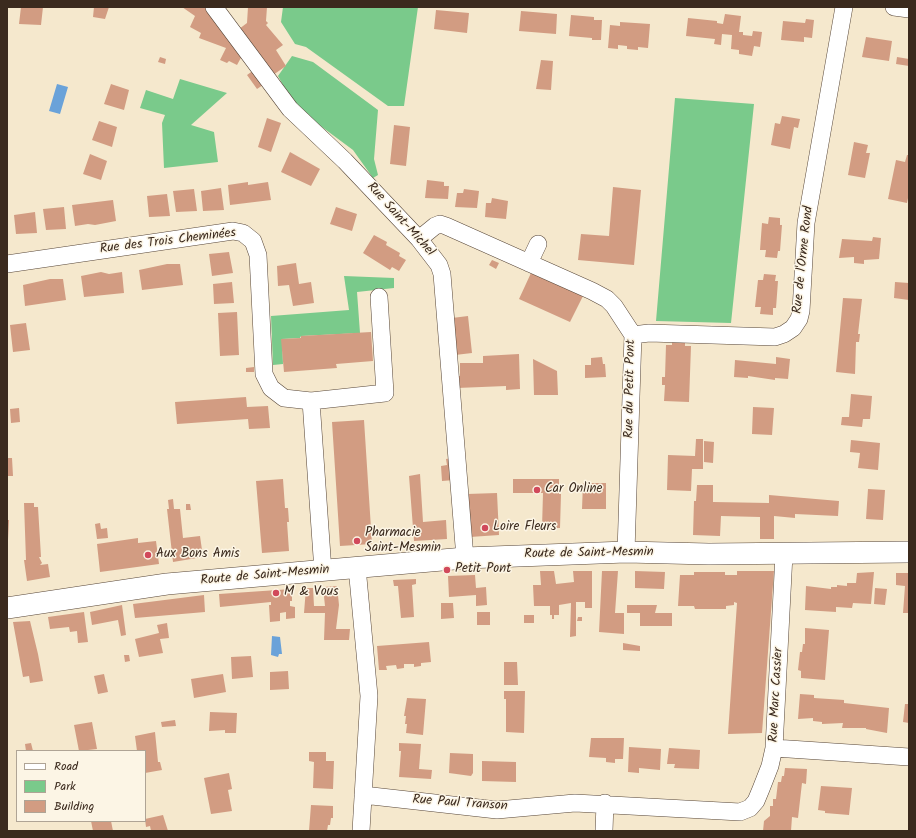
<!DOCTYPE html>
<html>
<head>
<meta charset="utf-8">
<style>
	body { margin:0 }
	#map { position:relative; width:916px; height:838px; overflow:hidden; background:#f5e8cd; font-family:Kalam,sans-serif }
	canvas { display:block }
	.frame { position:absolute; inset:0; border:8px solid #3b2a1e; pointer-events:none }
	.legend { position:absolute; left:16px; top:750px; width:130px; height:72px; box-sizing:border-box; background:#fcf5e5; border:1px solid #afa495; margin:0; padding:5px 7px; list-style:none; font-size:12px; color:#3b2a1e }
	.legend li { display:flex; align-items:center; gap:8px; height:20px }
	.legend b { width:20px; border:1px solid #afa495 }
</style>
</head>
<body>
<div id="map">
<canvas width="916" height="838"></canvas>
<div class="frame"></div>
<ul class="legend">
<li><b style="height:5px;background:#fff"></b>Road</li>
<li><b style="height:11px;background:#7aca8b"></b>Park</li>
<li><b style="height:11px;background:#d29c82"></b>Building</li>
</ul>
</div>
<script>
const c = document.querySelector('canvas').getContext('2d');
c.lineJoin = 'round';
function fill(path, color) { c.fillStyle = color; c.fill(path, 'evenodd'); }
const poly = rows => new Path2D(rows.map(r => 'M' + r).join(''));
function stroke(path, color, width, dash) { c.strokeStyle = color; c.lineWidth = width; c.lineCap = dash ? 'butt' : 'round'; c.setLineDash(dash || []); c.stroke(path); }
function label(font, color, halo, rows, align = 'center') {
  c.font = font + ' Kalam,sans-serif'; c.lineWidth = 3; c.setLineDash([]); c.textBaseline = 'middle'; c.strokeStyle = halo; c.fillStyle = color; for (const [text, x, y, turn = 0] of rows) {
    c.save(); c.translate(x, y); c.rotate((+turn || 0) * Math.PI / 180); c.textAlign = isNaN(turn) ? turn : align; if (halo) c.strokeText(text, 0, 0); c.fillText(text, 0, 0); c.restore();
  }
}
fill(poly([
	[283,7,418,7,404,106,388,106,306,47,295,44,281,22],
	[292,56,313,62,378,110,374,159,378,175,373,178,353,150,295,107,278,76],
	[180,79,227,93,191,125,214,132,218,162,164,168,162,123,165,115,140,108,146,90,173,99],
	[675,98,754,104,731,323,656,321],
	[344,276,394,278,394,288,357,292,360,333,301,336,300,338,282,339,283,364,273,365,271,316,349,310]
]), '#7aca8b');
fill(poly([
	[57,84,68,87,60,114,49,111],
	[272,636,280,637,282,654,279,654,278,657,271,655]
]), '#6aa2d9');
fill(poly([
	[21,7,43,7,41,25,19,24],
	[94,7,109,7,105,19,93,17],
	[182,7,206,7,243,54,237,65,229,61,227,63,220,60,226,48,199,38,201,33,190,27,195,16],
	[248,7,267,7,266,21,268,23,266,25,283,45,276,50,286,66,273,75,239,29,247,23],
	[436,10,469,13,467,33,434,29],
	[521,11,557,14,556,34,519,31],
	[725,14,741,16,739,32,743,32,743,35,752,36,753,31,762,32,760,47,754,46,752,56,739,54,739,50,731,49,732,35,722,34,721,45,714,44,715,39,686,36,688,18,717,21,717,23,723,24],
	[571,15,594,17,594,20,602,20,601,40,592,40,592,38,569,36],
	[806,19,814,20,812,38,804,37,804,42,781,40,783,21,805,23],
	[620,22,650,24,648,48,638,47,638,50,627,49,627,46,618,45,618,49,608,48,610,25,620,26],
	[866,37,892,41,889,61,862,57],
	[160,57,166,59,165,64,158,62],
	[897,57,909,59,909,66,896,64],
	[541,60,553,61,551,90,536,89],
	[254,70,263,85,257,89,247,75],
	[111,84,129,90,124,110,104,104],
	[782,116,800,119,798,128,794,127,790,149,771,145,775,123,780,124],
	[267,118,281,123,271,152,258,147],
	[99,121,117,127,112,147,92,140],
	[394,125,410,127,406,166,390,164],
	[854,142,868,145,866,153,870,153,865,178,848,175],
	[290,152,320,169,311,186,281,172],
	[90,154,107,161,101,180,83,174],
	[907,155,909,155,909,193,907,203,888,199,896,160,905,162],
	[427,180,444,182,444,186,449,186,448,199,425,198],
	[248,182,248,185,268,182,271,200,230,205,228,185],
	[613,187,641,190,634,265,578,260,581,234,609,236],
	[221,188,224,210,203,211,201,191],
	[194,189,197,211,176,212,173,191],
	[464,189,479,191,477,208,455,207,457,193,463,193],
	[167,194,170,216,149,217,147,196],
	[492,198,508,201,506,219,485,217,486,203,491,203],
	[113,200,116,221,95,225,88,224,75,226,72,205],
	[64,207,66,229,46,230,43,209],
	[336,207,357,214,352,231,330,224],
	[35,212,37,233,16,234,14,215],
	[769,217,780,218,780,225,782,225,780,251,778,251,777,258,765,257,766,250,760,250,762,223,768,224],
	[374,235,387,242,386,245,400,253,399,256,406,260,399,271,392,267,390,270,363,253],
	[873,237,881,238,879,259,864,260,864,264,854,263,854,257,839,258,842,239,872,241],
	[229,252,233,273,212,276,209,254],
	[492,260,499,263,496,269,489,265],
	[296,263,299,284,311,282,314,303,293,306,289,285,278,286,277,266],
	[167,264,180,264,183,285,142,290,139,270],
	[101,272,109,274,122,272,124,293,84,297,81,276],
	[531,273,583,296,570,322,519,299],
	[764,274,776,275,775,281,778,281,776,308,773,308,773,315,760,314,761,307,755,307,758,280,763,280],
	[50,279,63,279,66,300,25,306,23,285],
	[232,282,234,303,214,304,213,284],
	[895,282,909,283,909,300,894,298],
	[843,298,862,299,858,334,860,334,859,342,856,342,855,374,836,372],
	[237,312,239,355,220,356,218,313],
	[468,316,472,353,455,355,452,318],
	[26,323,30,350,13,352,10,325],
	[371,332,373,361,336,364,337,368,284,372,281,339,301,338,301,336],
	[672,341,685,342,685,346,691,346,689,402,664,401,665,385,662,385,662,377,665,377,666,345,672,345],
	[519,354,520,389,506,390,506,386,457,388,456,376,460,376,460,363,483,363,483,356],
	[602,357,603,364,605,364,606,377,585,378,585,365,591,365,591,358],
	[776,357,790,359,788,379,775,378,775,380,748,376,748,378,734,377,735,360,776,364],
	[533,359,557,371,558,395,534,395],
	[254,367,254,372,246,372,246,368],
	[851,394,872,396,870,419,863,419,862,427,841,425,842,417,849,417],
	[246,397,247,407,268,406,270,428,249,429,248,419,177,424,175,402],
	[753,407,774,408,772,435,752,434],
	[19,408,20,422,11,423,10,409],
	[364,420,372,544,340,546,332,422],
	[696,439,703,439,703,469,692,469,691,491,667,490,668,455,695,456],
	[851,440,880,443,878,470,858,468,860,453,850,452],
	[704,441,714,442,713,463,704,462],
	[7,458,12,458,13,476,7,476],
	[452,458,454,480,442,481,441,466,447,465,446,459],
	[420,474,423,522,446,520,447,539,414,541,409,476],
	[283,479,285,508,288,508,289,522,287,522,289,551,262,553,256,481],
	[513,479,559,479,559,494,561,494,560,528,542,528,543,493,513,493],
	[583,483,606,483,606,509,582,509],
	[697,485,713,485,713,502,769,503,769,495,839,501,838,516,795,514,795,518,774,516,774,539,760,539,760,517,721,516,720,536,693,535,694,501,696,501],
	[868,489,885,490,883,520,866,519],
	[497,493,499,535,470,537,467,494],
	[173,499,174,509,180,509,183,538,200,536,203,557,173,562,167,509,169,509,168,500],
	[24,503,34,503,34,507,38,507,41,557,39,557,42,563,40,565,48,564,50,577,27,581,24,560,26,560],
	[186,504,190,504,191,510,186,510],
	[7,520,9,520,8,540,7,540],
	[100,523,101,529,107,528,108,538,97,539,95,524],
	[138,538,138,543,156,541,159,564,100,572,97,544],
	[540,571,554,571,556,584,574,582,573,571,592,571,592,608,585,608,585,602,576,602,576,636,570,637,571,603,559,605,559,615,554,615,554,619,552,619,552,615,550,615,550,606,534,606,533,585,541,585],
	[602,571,618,571,615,613,624,613,624,634,599,632],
	[635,571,665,572,664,589,635,588],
	[737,571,774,571,762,733,728,734,737,603,734,602,734,605,726,606,726,609,695,609,694,606,678,606,680,575,694,575,694,572,725,572,725,575,737,575],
	[874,572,871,604,853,603,852,608,836,607,836,612,805,610,806,586,831,589,831,587,837,587,837,585,847,586,847,583,856,583,857,573],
	[896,573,909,573,909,613,903,613,905,586,896,585],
	[475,575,476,588,486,587,487,605,476,606,476,595,449,597,448,576],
	[416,579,416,584,412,585,414,617,401,618,398,586,394,586,393,580],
	[337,586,339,605,336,629,350,629,349,640,324,640,325,613,304,613,306,588,313,588,314,606,325,606,323,587],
	[875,588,887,589,885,605,874,604],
	[292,589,292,601,290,601,290,606,295,607,295,618,286,619,286,612,280,613,280,621,270,622,269,605,271,605,271,602,220,607,219,594],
	[204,595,205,612,135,618,133,604],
	[441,603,453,603,454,618,441,619],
	[122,605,126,635,121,636,118,620,92,625,90,612],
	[627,605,657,605,655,613,672,613,672,626,640,626,640,613,627,613],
	[84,612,88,642,78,643,77,631,70,632,69,627,50,629,48,617],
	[477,612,490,612,490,625,477,625],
	[524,615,534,615,534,623,524,623],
	[578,617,582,617,582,621,577,621],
	[30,621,38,654,43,681,30,683,29,676,23,677,13,622],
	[167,623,169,638,160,639,163,653,139,657,135,639,159,633,157,625],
	[805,628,829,630,825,680,801,678,801,671,798,670,800,652,802,652,803,644,805,644],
	[429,642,431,662,421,663,421,666,414,667,414,664,404,664,404,668,397,669,396,665,386,666,387,670,379,670,377,646],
	[623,643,640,646,640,651,623,650],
	[124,655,129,655,130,661,125,662],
	[251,656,253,677,232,679,231,657],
	[504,662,517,662,518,685,504,685],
	[288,671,289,689,270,690,270,672],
	[104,674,108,692,98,694,94,676],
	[223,674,226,692,194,698,191,679],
	[504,691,525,691,524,733,506,732,506,699,504,699],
	[800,694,814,695,814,698,844,700,844,703,889,708,887,733,866,729,866,728,842,728,843,723,822,724,822,722,813,721,813,718,798,719],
	[407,698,426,699,423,735,406,733,407,724,405,724,406,716,404,716],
	[905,704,909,704,909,723,903,722],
	[210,712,237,713,236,733,225,733,225,730,209,731],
	[175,720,176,726,162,727,161,722],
	[92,722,97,749,79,751,74,725],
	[155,732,158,762,160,762,162,770,145,773,145,751,137,751,135,736],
	[591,738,624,738,623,759,615,759,615,763,606,762,606,758,589,757],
	[31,743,33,751,26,751,25,744],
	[399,743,421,744,419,769,432,770,431,779,399,777,401,751,399,751],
	[629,747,661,749,660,770,639,768,639,773,628,772],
	[669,748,700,750,699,769,674,768,675,764,667,764],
	[309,752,326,752,326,761,334,761,333,789,313,788,314,762,309,761],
	[450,753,473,754,473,773,471,776,449,773],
	[482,761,516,762,516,782,482,781],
	[785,768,807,769,806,784,802,783,798,818,792,817,791,831,763,831,764,821,770,816,770,806,773,806,773,799,776,799,778,782,781,782,782,776,784,776],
	[229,773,232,789,228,790,232,811,211,814,204,778],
	[821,786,852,788,849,815,825,813,825,811,818,810],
	[311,805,333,806,333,818,331,818,330,825,328,825,327,831,309,831],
	[163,815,168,831,151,831,150,826,146,827,145,819],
	[91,821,111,821,113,831,93,831]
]), '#d29c82');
const minor = poly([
	[214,7,290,109,345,161,419,239,439,265,442,274,465,558],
	[894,7,909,9],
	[419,239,435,226,440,224,446,226,592,291,607,299,614,306,633,335,626,552],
	[529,263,538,244],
	[7,264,233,231,243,233,253,241,258,255,264,374,271,388,284,398,311,401],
	[633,335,649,333,775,337,784,334,793,328,799,319,801,311,806,223,844,7],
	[357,567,369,696,361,831],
	[323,571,311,401,385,393,379,297],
	[774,748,909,757],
	[363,795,497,810,575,803,740,812,750,808,756,801,761,789,770,766,774,748,784,554],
	[604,831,605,803]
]);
const major = poly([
	[7,608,167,584,465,558,626,552,709,554,909,552]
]);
stroke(minor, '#574638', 18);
stroke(major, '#574638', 22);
stroke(minor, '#fff', 17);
stroke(major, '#fff', 21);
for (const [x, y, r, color] of [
	[537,490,4,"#d1495b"],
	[485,528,4,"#d1495b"],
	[357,541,4,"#d1495b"],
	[148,555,4,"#d1495b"],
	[447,570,4,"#d1495b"],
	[276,593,4,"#d1495b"]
]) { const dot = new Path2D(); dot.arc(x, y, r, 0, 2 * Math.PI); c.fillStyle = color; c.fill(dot); stroke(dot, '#fcf5e5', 1.5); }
label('13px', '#3b2a1e', '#fcf5e5', [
	["Rue Saint-Michel",400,220,48],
	["Rue des Trois Cheminées",168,242,-7],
	["Rue de l'Orme Rond",804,260,-84],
	["Rue du Petit Pont",631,389,-89],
	["Route de Saint-Mesmin",589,554,-1],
	["Route de Saint-Mesmin",265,576,-5],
	["Rue Marc Cassier",777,695,-87],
	["Rue Paul Transon",460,804,4]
]);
label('13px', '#3b2a1e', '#fcf5e5', [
	["Car Online",545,490],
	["Loire Fleurs",493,528],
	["Pharmacie",365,534],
	["Saint-Mesmin",365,549],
	["Aux Bons Amis",156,555],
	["Petit Pont",455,570],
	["M & Vous",284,593]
], 'left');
</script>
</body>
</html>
